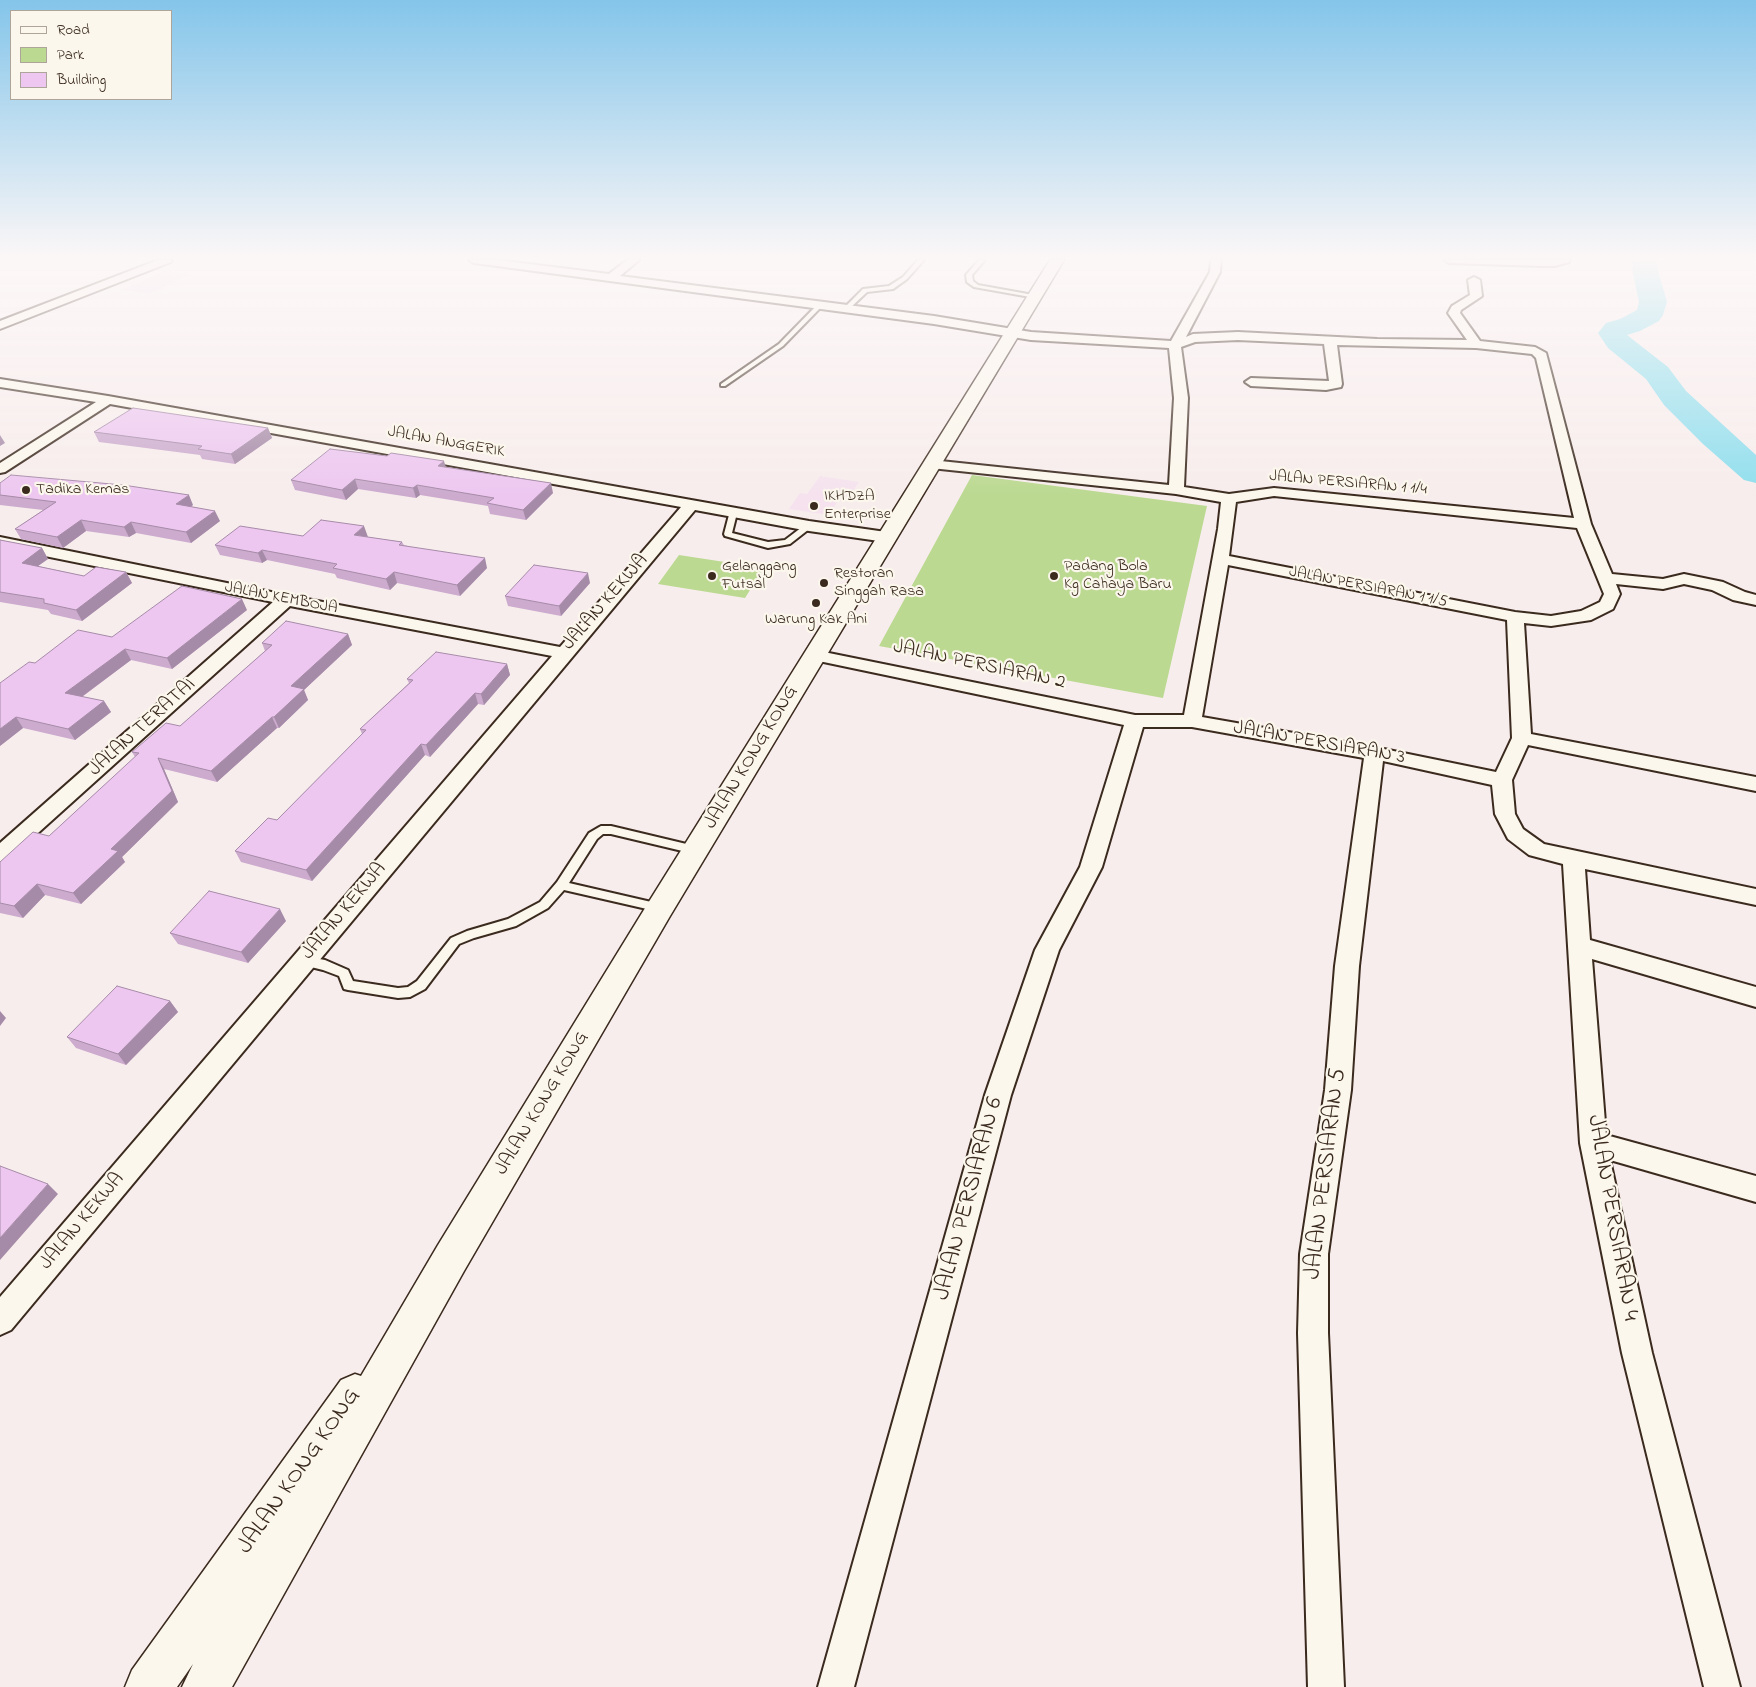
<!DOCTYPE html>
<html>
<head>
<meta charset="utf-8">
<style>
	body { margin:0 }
	#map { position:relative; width:1756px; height:1687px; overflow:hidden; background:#f8eded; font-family:"Indie Flower",sans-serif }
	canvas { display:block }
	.legend { position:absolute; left:10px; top:10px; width:162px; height:90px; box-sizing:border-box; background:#fbf7ec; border:1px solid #aea59a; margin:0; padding:6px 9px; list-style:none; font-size:15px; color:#3b2a1e }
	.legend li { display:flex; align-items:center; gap:10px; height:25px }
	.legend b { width:25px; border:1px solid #aea59a }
</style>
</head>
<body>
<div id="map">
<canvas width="1756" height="1687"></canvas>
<ul class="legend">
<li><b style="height:6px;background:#fbf7ec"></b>Road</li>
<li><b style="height:14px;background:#bbd991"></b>Park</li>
<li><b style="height:14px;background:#edc7f0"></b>Building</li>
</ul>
</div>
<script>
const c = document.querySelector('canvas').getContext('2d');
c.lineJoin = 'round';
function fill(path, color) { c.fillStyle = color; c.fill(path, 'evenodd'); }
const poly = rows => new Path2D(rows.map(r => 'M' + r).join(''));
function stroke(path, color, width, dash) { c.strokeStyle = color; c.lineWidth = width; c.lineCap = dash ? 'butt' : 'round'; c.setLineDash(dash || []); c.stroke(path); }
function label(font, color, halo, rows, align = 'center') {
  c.font = font + ' "Indie Flower",sans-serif'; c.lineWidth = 4.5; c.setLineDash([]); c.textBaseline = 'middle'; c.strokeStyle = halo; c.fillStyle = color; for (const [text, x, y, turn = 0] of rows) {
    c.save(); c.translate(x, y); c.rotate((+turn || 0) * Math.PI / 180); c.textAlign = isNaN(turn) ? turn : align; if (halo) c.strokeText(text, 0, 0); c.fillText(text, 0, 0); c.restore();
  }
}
fill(poly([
	[164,271,189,275,149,294,122,290],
	[820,476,859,482,847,500,838,501,828,515,789,509,800,493,807,494]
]), '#f5e2ee');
fill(poly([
	[972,475,1207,506,1163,698,879,646],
	[679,555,764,568,745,598,658,584]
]), '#bbd991');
fill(poly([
	[1632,260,1657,260,1659,274,1667,302,1663,315,1659,321,1640,331,1627,335,1668,367,1686,391,1756,455,1756,483,1744,480,1703,444,1664,405,1646,379,1608,348,1598,333,1606,323,1620,319,1637,310,1639,302,1633,274,1632,260]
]), '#8fdeed');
const service = poly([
	[918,260,924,260,907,279,893,289,867,292,849,309,844,308,863,289,889,286,903,277,918,260],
	[979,260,985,260,972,275,973,281,978,285,1039,296,1036,298,974,287,967,282,966,275,979,260],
	[818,304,823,305,783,346,725,386,721,386,721,384,779,344,818,304],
	[730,511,737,513,732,533,768,542,785,540,806,524,813,526,790,544,768,548,725,536,724,534,730,511],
	[601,826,611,826,699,847,701,850,699,853,695,854,611,834,603,834,597,839,569,883,660,904,664,905,666,908,664,911,660,912,564,890,548,908,516,926,474,938,459,944,425,989,410,997,398,998,348,990,344,989,339,976,323,970,299,964,297,961,299,958,303,956,325,960,348,970,353,981,398,988,408,987,417,981,451,938,467,931,508,919,540,902,557,882,589,833,601,826]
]);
const minor = poly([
	[158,260,172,260,171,262,0,329,0,321,158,260],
	[469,260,497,260,609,274,627,260,639,260,620,276,934,316,1031,332,1171,341,1210,272,1211,260,1221,260,1220,272,1186,337,1193,334,1238,332,1377,339,1467,340,1448,313,1452,306,1470,295,1468,280,1474,277,1480,280,1482,296,1461,310,1460,313,1480,341,1535,347,1546,353,1591,524,1612,574,1663,579,1684,574,1723,582,1745,592,1756,595,1756,605,1733,600,1712,590,1684,584,1663,589,1616,584,1620,594,1613,609,1591,620,1551,626,1524,623,1531,734,1756,777,1756,791,1528,745,1512,780,1515,814,1523,829,1544,844,1756,889,1756,905,1585,869,1590,940,1756,987,1756,1007,1592,959,1606,1135,1756,1176,1756,1202,1610,1160,1652,1353,1740,1687,1704,1687,1622,1353,1580,1143,1563,864,1529,855,1508,839,1495,814,1492,785,1383,761,1359,966,1351,1090,1328,1254,1328,1333,1344,1687,1308,1687,1298,1333,1300,1254,1325,1090,1335,966,1364,758,1192,727,1143,727,1102,867,1059,950,1011,1095,854,1687,818,1687,985,1095,1035,950,1080,867,1124,725,814,660,808,659,805,655,808,651,814,650,1135,715,1184,715,1218,529,1221,502,1176,494,931,468,926,467,924,464,926,461,931,460,1169,485,1174,398,1169,348,1031,340,934,324,474,263,469,260],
	[1238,340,1324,344,1329,381,1251,378,1245,382,1251,386,1326,390,1341,387,1342,384,1337,345,1476,348,1532,354,1536,358,1574,518,1274,488,1229,494,1184,487,1188,398,1181,347,1195,342,1238,340],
	[1274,496,1577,528,1604,594,1600,602,1581,611,1551,616,1515,612,1229,556,1236,502,1274,496],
	[1228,565,1507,620,1512,738,1496,772,1374,747,1202,717,1228,565],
	[1444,260,1570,260,1569,262,1555,266,1542,266,1449,263,1444,260],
	[0,379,108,396,809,521,886,532,892,534,894,537,892,540,886,542,809,531,695,510,11,1330,0,1335,0,1297,552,656,290,606,8,860,0,863,0,843,273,602,0,547,0,537,286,595,560,647,681,507,110,404,5,472,0,473,0,463,96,402,0,387,0,379]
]);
const primary = poly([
	[1050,260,1064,260,670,916,464,1271,232,1687,182,1687,193,1664,177,1687,125,1687,132,1670,341,1380,355,1374,361,1376,438,1245,650,900,1050,260]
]);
stroke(service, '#3b2a1e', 4);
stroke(minor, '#3b2a1e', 4);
stroke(primary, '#3b2a1e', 3);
fill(service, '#fbf7ec');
fill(minor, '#fbf7ec');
fill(primary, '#fbf7ec');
fill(poly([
	[268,428,272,438,235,464,202,459,200,455,99,442,94,432],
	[446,467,553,493,526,520,490,514,488,506,420,495,416,498,358,489,346,500,295,490,291,480],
	[0,483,193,505,191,506,220,521,191,543,136,533,129,537,86,531,63,548,21,539,15,529,43,510,0,505],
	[303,536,368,537,402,542,404,545,487,568,460,596,397,583,390,590,337,578,335,574,267,560,262,563,220,555,215,545],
	[0,540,42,548,48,559,38,566,84,576,126,572,132,583,82,621,51,614,48,610,0,602],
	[590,583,561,616,508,606,505,596],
	[247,610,172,669,131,660,82,697,104,701,111,712,75,740,23,728,0,746,35,663,112,637],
	[348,634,352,645,304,690,308,700,279,728,277,728,217,782,164,769,178,802,122,857,125,862,81,904,45,895,23,918,0,913,0,862,49,836,135,757,132,752,180,726,265,651,262,643],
	[507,664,510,675,484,705,478,704,430,757,425,755,312,881,241,862,235,851,277,820,362,734,360,729,409,683,407,679],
	[286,921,248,963,178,944,170,933],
	[170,1001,178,1012,126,1065,76,1048,67,1037]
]), '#ccabce');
fill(poly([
	[268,428,272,438,235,464,231,454],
	[0,435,5,443,0,446],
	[444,461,447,471,438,466],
	[355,479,358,489,346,500,342,490],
	[551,483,553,493,526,520,523,510],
	[417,485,420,495,416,498,413,488],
	[189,495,193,505,181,514,176,504],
	[215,511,220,521,191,543,186,532],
	[81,520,86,531,63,548,57,537],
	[131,522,136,533,129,537,124,527],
	[364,526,368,537,354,535],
	[42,548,48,559,28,573,22,563],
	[262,550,267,560,262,563,258,553],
	[485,558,487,568,460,596,457,585],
	[126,572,132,583,82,621,76,610],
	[394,572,397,583,390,590,386,579],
	[588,573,590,583,561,616,559,606],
	[242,599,247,610,172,669,167,658],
	[348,634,352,645,304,690,308,700,279,728,274,717,291,686],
	[125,649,131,660,72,704,65,693],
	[507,664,510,675,484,705,481,694],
	[475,693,478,704,430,757,426,745],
	[104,701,111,712,75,740,68,729],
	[16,717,23,728,0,746,0,729],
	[272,717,277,728,217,782,211,771],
	[421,744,425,755,312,881,306,870],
	[158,758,164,769,178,802,122,857,125,862,81,904,73,893,111,849],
	[37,884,45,895,23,918,14,906],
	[280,909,286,921,248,963,241,952],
	[170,1001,178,1012,126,1065,118,1054],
	[0,1011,6,1018,0,1026],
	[48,1184,58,1194,0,1260,0,1238]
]), '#a68ba8');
const building = poly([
	[133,408,268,428,231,454,198,449,202,446,94,432,133,408],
	[330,449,387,456,391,453,444,461,438,466,551,483,523,510,487,503,494,498,417,485,413,488,355,479,342,490,291,480,330,449],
	[11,475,123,485,189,495,176,504,215,511,186,532,131,522,124,527,81,520,57,537,15,529,56,502,0,495,0,483,11,475],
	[321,520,364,526,354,535,402,542,399,545,485,558,457,585,394,572,386,579,333,568,337,564,262,550,258,553,215,545,240,526,303,536,321,520],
	[0,540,42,548,22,563,84,576,96,567,126,572,76,610,44,603,44,599,0,592,0,540],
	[534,565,588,573,559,606,505,596,534,565],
	[182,586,242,599,167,658,125,649,65,693,104,701,68,729,16,717,0,729,0,683,29,662,35,663,78,630,112,637,182,586],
	[286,621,348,634,291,686,304,689,274,717,272,717,211,771,158,758,172,791,111,849,118,851,73,893,37,884,14,906,0,903,0,862,33,832,49,836,139,753,132,752,166,723,180,726,272,645,262,643,286,621],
	[436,652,507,664,481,694,475,693,426,745,421,744,306,870,235,851,268,818,277,820,366,730,360,729,413,680,407,679,436,652],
	[209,891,280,909,241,952,170,933,209,891],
	[117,986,170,1001,118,1054,67,1037,117,986],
	[0,1166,48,1184,0,1238,0,1166]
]);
fill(building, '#edc7f0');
stroke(building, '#a68ba8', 1);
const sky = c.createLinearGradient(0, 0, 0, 496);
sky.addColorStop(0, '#84c5ea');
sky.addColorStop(0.52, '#fcf7f7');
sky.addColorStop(1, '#fcf7f700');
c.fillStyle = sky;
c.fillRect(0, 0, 1756, 496);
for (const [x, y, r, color] of [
	[26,490,5,"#3b2a1e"],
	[814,506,5,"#3b2a1e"],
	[712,576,5,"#3b2a1e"],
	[1054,576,5,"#3b2a1e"],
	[824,583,5,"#3b2a1e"],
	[816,603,5,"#3b2a1e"]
]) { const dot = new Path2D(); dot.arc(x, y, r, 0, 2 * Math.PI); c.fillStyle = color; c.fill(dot); stroke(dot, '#fbf7ec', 2); }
label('16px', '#3b2a1e', '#fbf7ec', [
	["JALAN ANGGERIK",446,443,10],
	["JALAN PERSIARAN 1 1/4",1348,484,5],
	["JALAN PERSIARAN 1 1/5",1368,588,11],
	["JALAN KEMBOJA",281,599,11]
]);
label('16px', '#3b2a1e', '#fbf7ec', [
	["Tadika Kemas",36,490],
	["IKHDZA",824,497],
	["Enterprise",824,515],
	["Gelanggang",722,567],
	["Futsal",722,585],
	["Padang Bola",1064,567],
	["Kg Cahaya Baru",1064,585],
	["Restoran",834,574],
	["Singgah Rasa",834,592],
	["Warung Kak Ani",816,620,"center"]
], 'left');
label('20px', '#3b2a1e', '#fbf7ec', [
	["JALAN KEKWA",606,603,-49],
	["JALAN PERSIARAN 2",979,666,12],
	["JALAN TERATAI",143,728,-42],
	["JALAN PERSIARAN 3",1319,744,10],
	["JALAN KONG KONG",752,758,-59],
	["JALAN KEKWA",345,912,-50],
	["JALAN KONG KONG",543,1104,-59],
	["JALAN KEKWA",83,1222,-50]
]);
label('24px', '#3b2a1e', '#fbf7ec', [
	["JALAN PERSIARAN 5",1327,1174,-83],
	["JALAN PERSIARAN 6",970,1199,-75],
	["JALAN PERSIARAN 4",1611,1218,80],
	["JALAN KONG KONG",300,1472,-55]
]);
</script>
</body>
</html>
